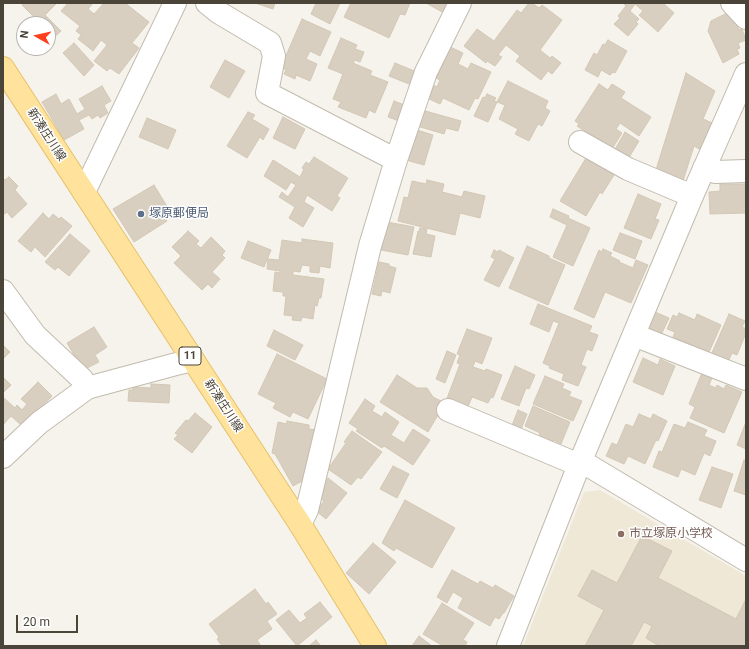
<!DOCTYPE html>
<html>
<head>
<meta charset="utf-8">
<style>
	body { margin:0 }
	#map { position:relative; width:749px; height:649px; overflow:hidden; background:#f6f3ec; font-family:Roboto,sans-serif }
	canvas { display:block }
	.frame { position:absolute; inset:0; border:4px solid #4b4439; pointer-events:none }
	.north { position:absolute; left:16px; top:16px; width:40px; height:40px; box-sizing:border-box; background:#fff; border:1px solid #b7b4b0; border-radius:50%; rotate:278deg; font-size:11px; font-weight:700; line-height:16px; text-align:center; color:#4b4439 }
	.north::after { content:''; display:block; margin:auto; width:14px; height:18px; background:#fc3f1d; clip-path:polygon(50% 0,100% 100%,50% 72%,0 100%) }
	.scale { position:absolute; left:16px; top:615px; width:62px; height:18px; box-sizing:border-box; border:2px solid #4b4439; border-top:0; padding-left:5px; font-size:12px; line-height:14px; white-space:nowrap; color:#4b4439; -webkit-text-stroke:3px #fff; paint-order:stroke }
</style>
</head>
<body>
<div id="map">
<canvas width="749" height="649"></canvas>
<div class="frame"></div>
<div class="north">N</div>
<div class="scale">20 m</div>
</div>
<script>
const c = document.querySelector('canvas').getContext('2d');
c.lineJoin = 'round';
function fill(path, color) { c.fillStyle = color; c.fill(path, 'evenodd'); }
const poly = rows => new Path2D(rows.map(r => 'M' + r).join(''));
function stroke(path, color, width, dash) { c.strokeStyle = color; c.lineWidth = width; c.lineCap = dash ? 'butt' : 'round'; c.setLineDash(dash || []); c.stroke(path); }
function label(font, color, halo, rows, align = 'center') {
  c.font = font + ' Roboto,"Noto Sans JP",sans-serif'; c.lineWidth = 3; c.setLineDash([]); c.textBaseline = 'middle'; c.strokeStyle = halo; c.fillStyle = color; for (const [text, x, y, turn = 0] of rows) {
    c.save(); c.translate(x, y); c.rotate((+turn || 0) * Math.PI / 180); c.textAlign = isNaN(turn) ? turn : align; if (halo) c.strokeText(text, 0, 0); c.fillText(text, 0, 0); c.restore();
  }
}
fill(poly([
	[600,490,746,576,746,646,523,646,584,492]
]), '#efe8d6');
const building = poly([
	[23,3,57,3,45,15,61,31,48,43,48,24,33,24,37,20,22,5,23,3],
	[68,3,93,3,88,9,94,14,104,3,125,3,149,22,132,43,139,48,119,74,110,68,107,71,94,61,107,45,101,40,93,51,78,39,81,35,76,31,80,26,61,11,68,3],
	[255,3,275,3,273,9,255,3],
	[316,3,340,3,330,24,311,14,316,3],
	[351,3,410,3,405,15,400,14,389,38,344,17,351,3],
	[426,3,456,3,444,13,426,3],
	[529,3,532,3,539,8,542,5,562,20,540,50,550,58,552,56,561,63,552,74,548,71,541,80,516,61,520,56,506,45,498,55,502,57,495,66,487,61,486,63,464,46,477,29,494,41,517,10,521,13,529,3],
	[625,3,663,3,674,13,658,32,639,15,643,11,635,4,630,11,639,19,636,22,638,24,628,36,614,24,620,18,618,16,626,6,624,4,625,3],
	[729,12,731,18,734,17,739,30,742,29,746,40,738,43,740,48,737,49,739,54,723,63,708,31,711,21,729,12],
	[302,19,331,32,320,56,310,51,306,59,317,64,310,81,296,75,295,79,284,74,286,70,281,67,302,19],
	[341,38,357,45,355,49,364,52,360,62,355,60,353,63,372,71,370,75,388,82,375,113,369,110,366,118,338,107,341,102,333,99,343,74,328,68,341,38],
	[608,40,627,51,615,73,613,72,610,75,601,70,598,77,585,70,594,53,597,55,603,44,605,45,608,40],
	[74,43,94,65,84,76,63,53,74,43],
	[448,46,463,53,458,64,468,69,471,63,491,72,478,99,475,98,469,110,443,98,440,104,427,98,433,85,437,87,440,80,436,78,446,58,444,56,448,46],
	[225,60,245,71,229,98,210,87,225,60],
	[395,63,419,73,414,86,389,76,395,63],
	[686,73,715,91,703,119,715,124,701,150,694,146,682,184,656,170,686,73],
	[508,81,548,101,545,108,550,111,542,126,538,124,529,141,515,134,518,129,499,119,505,105,497,102,508,81],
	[599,84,608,90,612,84,625,92,621,98,651,117,639,136,620,123,616,129,622,133,612,149,577,126,579,124,575,121,599,84],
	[102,86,111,101,104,105,108,113,100,118,98,115,92,119,89,115,79,120,84,129,64,140,42,102,56,94,61,104,69,99,77,114,85,109,79,99,102,86],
	[487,94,496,98,494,101,497,102,488,122,474,116,483,97,485,98,487,94],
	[394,101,407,106,402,122,388,117,394,101],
	[422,110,461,121,458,131,446,128,444,134,417,126,422,110],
	[248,112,255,115,252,119,269,129,263,140,260,137,247,158,227,146,248,112],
	[283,117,305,129,295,149,273,138,283,117],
	[147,118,176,130,168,149,139,137,147,118],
	[414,129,433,135,424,165,406,160,414,129],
	[625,132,639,141,628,159,614,151,625,132],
	[314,157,348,178,337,196,340,198,332,211,307,195,304,202,314,208,303,227,289,218,295,207,279,197,282,192,288,197,296,185,291,182,286,190,264,176,273,160,300,177,304,169,302,168,306,162,309,164,314,157],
	[586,158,614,175,602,194,600,192,586,216,560,201,586,158],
	[9,177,18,186,15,190,27,204,12,218,7,212,3,215,3,178,5,180,9,177],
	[427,180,444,184,442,192,462,197,464,191,485,196,480,218,460,213,455,235,398,221,404,197,408,198,412,181,426,184,427,180],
	[720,184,746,184,746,213,710,214,709,192,720,191,720,184],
	[154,185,168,208,162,212,167,221,134,242,113,209,154,185],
	[638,194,661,204,655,219,659,220,651,239,624,228,638,194],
	[553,209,569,216,568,218,590,228,573,266,553,257,567,225,550,217,553,209],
	[43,213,49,219,53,214,59,219,61,217,72,226,45,257,35,247,31,252,18,241,43,213],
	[387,222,414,227,408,255,381,250,387,222],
	[420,228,427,229,426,234,435,236,431,257,413,254,418,231,419,232,420,228],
	[188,231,199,241,196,244,201,248,211,237,225,251,222,255,225,258,212,272,220,279,212,288,208,284,202,290,174,263,181,256,172,247,188,231],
	[620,233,642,241,635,259,613,250,620,233],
	[70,234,90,251,69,276,58,267,55,270,45,262,70,234],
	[302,239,333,243,330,268,320,266,319,273,310,272,310,266,302,265,300,272,293,271,293,275,324,279,321,298,319,298,317,306,315,305,313,319,302,317,301,321,292,320,293,316,284,315,286,296,283,296,283,292,273,291,275,272,280,273,280,271,267,269,268,259,279,260,282,240,302,243,302,239],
	[248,241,271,250,264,267,241,258,248,241],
	[527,246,549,256,549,258,565,265,548,305,509,288,527,246],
	[603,249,612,253,610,256,620,261,619,262,633,268,636,260,648,265,631,303,605,292,594,318,574,309,599,250,602,252,603,249],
	[494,250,498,252,499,250,514,258,499,287,484,280,495,259,491,257,494,250],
	[379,262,389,264,389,266,396,268,390,293,382,291,381,296,372,294,379,262],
	[538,304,592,326,589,332,598,335,592,351,587,349,581,365,586,367,578,386,562,380,564,374,549,368,550,366,543,363,559,323,553,321,549,332,530,324,538,304],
	[655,312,669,318,661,335,648,328,655,312],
	[679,313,695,320,697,314,721,325,709,352,673,337,675,332,667,329,673,315,677,317,679,313],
	[729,314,745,321,742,327,746,329,746,333,737,355,732,353,728,362,711,355,729,314],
	[94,327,107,347,95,355,99,362,87,368,84,363,80,365,67,343,94,327],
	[467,329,492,338,482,364,475,361,473,367,485,371,486,369,502,375,493,398,491,397,488,403,472,397,467,409,446,401,460,364,457,363,460,355,457,354,467,329],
	[274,330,303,345,295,360,267,346,274,330],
	[3,345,10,352,3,359,3,345],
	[447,351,456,355,445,383,436,379,447,351],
	[277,354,327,379,308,419,293,412,290,417,273,408,276,403,258,394,277,354],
	[643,358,658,365,660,359,675,366,663,395,633,382,643,358],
	[515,366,535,375,529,389,526,388,519,406,501,399,515,366],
	[702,373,712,378,709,385,716,388,717,385,724,389,726,385,742,392,724,433,690,418,695,407,689,404,702,373],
	[397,375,417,388,427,388,433,397,445,403,428,432,380,402,397,375],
	[545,376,564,384,562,388,571,392,569,396,582,401,573,421,533,404,545,376],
	[3,377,11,385,3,393,3,377],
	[38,382,52,396,37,412,35,410,21,425,11,416,3,425,3,397,15,408,17,405,22,410,27,404,21,399,38,382],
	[151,384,170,385,169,403,128,401,129,390,133,390,133,387,151,388,151,384],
	[365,399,375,406,372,411,382,417,385,412,399,422,391,435,404,443,413,429,430,440,413,465,384,446,382,448,356,431,358,429,349,423,365,399],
	[533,406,570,422,561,444,553,440,551,445,538,439,540,433,525,426,533,406],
	[518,410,527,414,520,432,511,428,518,410],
	[195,413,212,427,192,453,174,439,178,435,175,433,186,420,188,421,195,413],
	[639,414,651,419,653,414,667,421,658,441,656,440,645,464,628,456,624,464,606,456,612,443,617,445,626,424,633,427,639,414],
	[287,421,309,425,309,429,317,430,306,479,293,486,275,454,272,453,278,422,287,424,287,421],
	[688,422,707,430,704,436,716,441,710,456,704,453,695,475,681,469,678,477,653,467,659,451,662,452,674,424,685,428,688,422],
	[746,422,746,449,737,445,746,422],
	[352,431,382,452,361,479,358,477,351,485,328,469,346,443,344,442,352,431],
	[744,460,746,461,746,495,734,491,744,460],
	[393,466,409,474,397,498,380,489,393,466],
	[712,467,733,474,721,508,699,500,712,467],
	[328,478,347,493,326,519,316,511,324,501,319,497,325,489,322,487,328,478],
	[405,500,455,528,432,568,396,548,394,551,382,543,405,500],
	[642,536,672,551,658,578,736,619,746,599,746,646,659,646,646,638,652,626,644,622,631,646,585,646,604,610,578,596,592,570,617,583,642,536],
	[373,543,396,562,369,594,346,573,373,543],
	[452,570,478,584,480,581,493,588,495,585,514,596,504,613,503,613,499,619,495,617,490,626,458,608,463,598,453,592,447,603,437,597,452,570],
	[255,589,266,604,268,602,277,614,267,621,272,629,257,640,261,646,222,646,217,639,219,637,209,624,255,589],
	[320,602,332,617,297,646,276,620,289,610,300,623,307,618,304,614,320,602],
	[442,603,474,623,463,640,467,642,465,646,443,646,423,634,442,603],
	[419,636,432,646,412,646,419,636],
	[316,640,321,646,309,646,316,640]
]);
fill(building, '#d8cfc1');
stroke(building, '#d3c7b4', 1);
const minor = poly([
	[207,3,218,12,270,43,274,56,267,93,396,160],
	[732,3,746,18],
	[580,142,628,169,692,196],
	[704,168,715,172,746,171],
	[84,192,175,3],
	[3,291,35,335,82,379,87,388],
	[634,335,746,379],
	[448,410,579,465],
	[3,457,39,423,87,388,180,363,193,360],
	[581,461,746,560],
	[300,524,307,510,370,246,396,160,426,72,460,3],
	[508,646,579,465,692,196,746,74]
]);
const major = poly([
	[3,68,300,524,375,646]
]);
stroke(minor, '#c2bbae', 24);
stroke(major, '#e6c16a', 24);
stroke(minor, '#fff', 22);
stroke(major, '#ffe39c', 22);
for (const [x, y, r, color] of [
	[141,214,4,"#5c6f8a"],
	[621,534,4,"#8d6e63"]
]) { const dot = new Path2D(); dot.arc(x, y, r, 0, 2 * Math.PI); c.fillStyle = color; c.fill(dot); stroke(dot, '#fff', 1.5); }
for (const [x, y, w] of [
	[190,356,22]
]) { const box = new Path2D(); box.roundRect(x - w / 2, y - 9, w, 18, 3); c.fillStyle = '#fff'; c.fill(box); stroke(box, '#4b4439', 1); }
label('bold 11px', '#4b4439', null, [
	["11",190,356]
]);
label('12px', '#4b4439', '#fff', [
	["新湊庄川線",46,135,57],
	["新湊庄川線",223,406,57]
]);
label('12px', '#4e5e75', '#fff', [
	["塚原郵便局",149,214]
], 'left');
label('12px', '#785e54', '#fff', [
	["市立塚原小学校",629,534]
], 'left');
</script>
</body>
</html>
